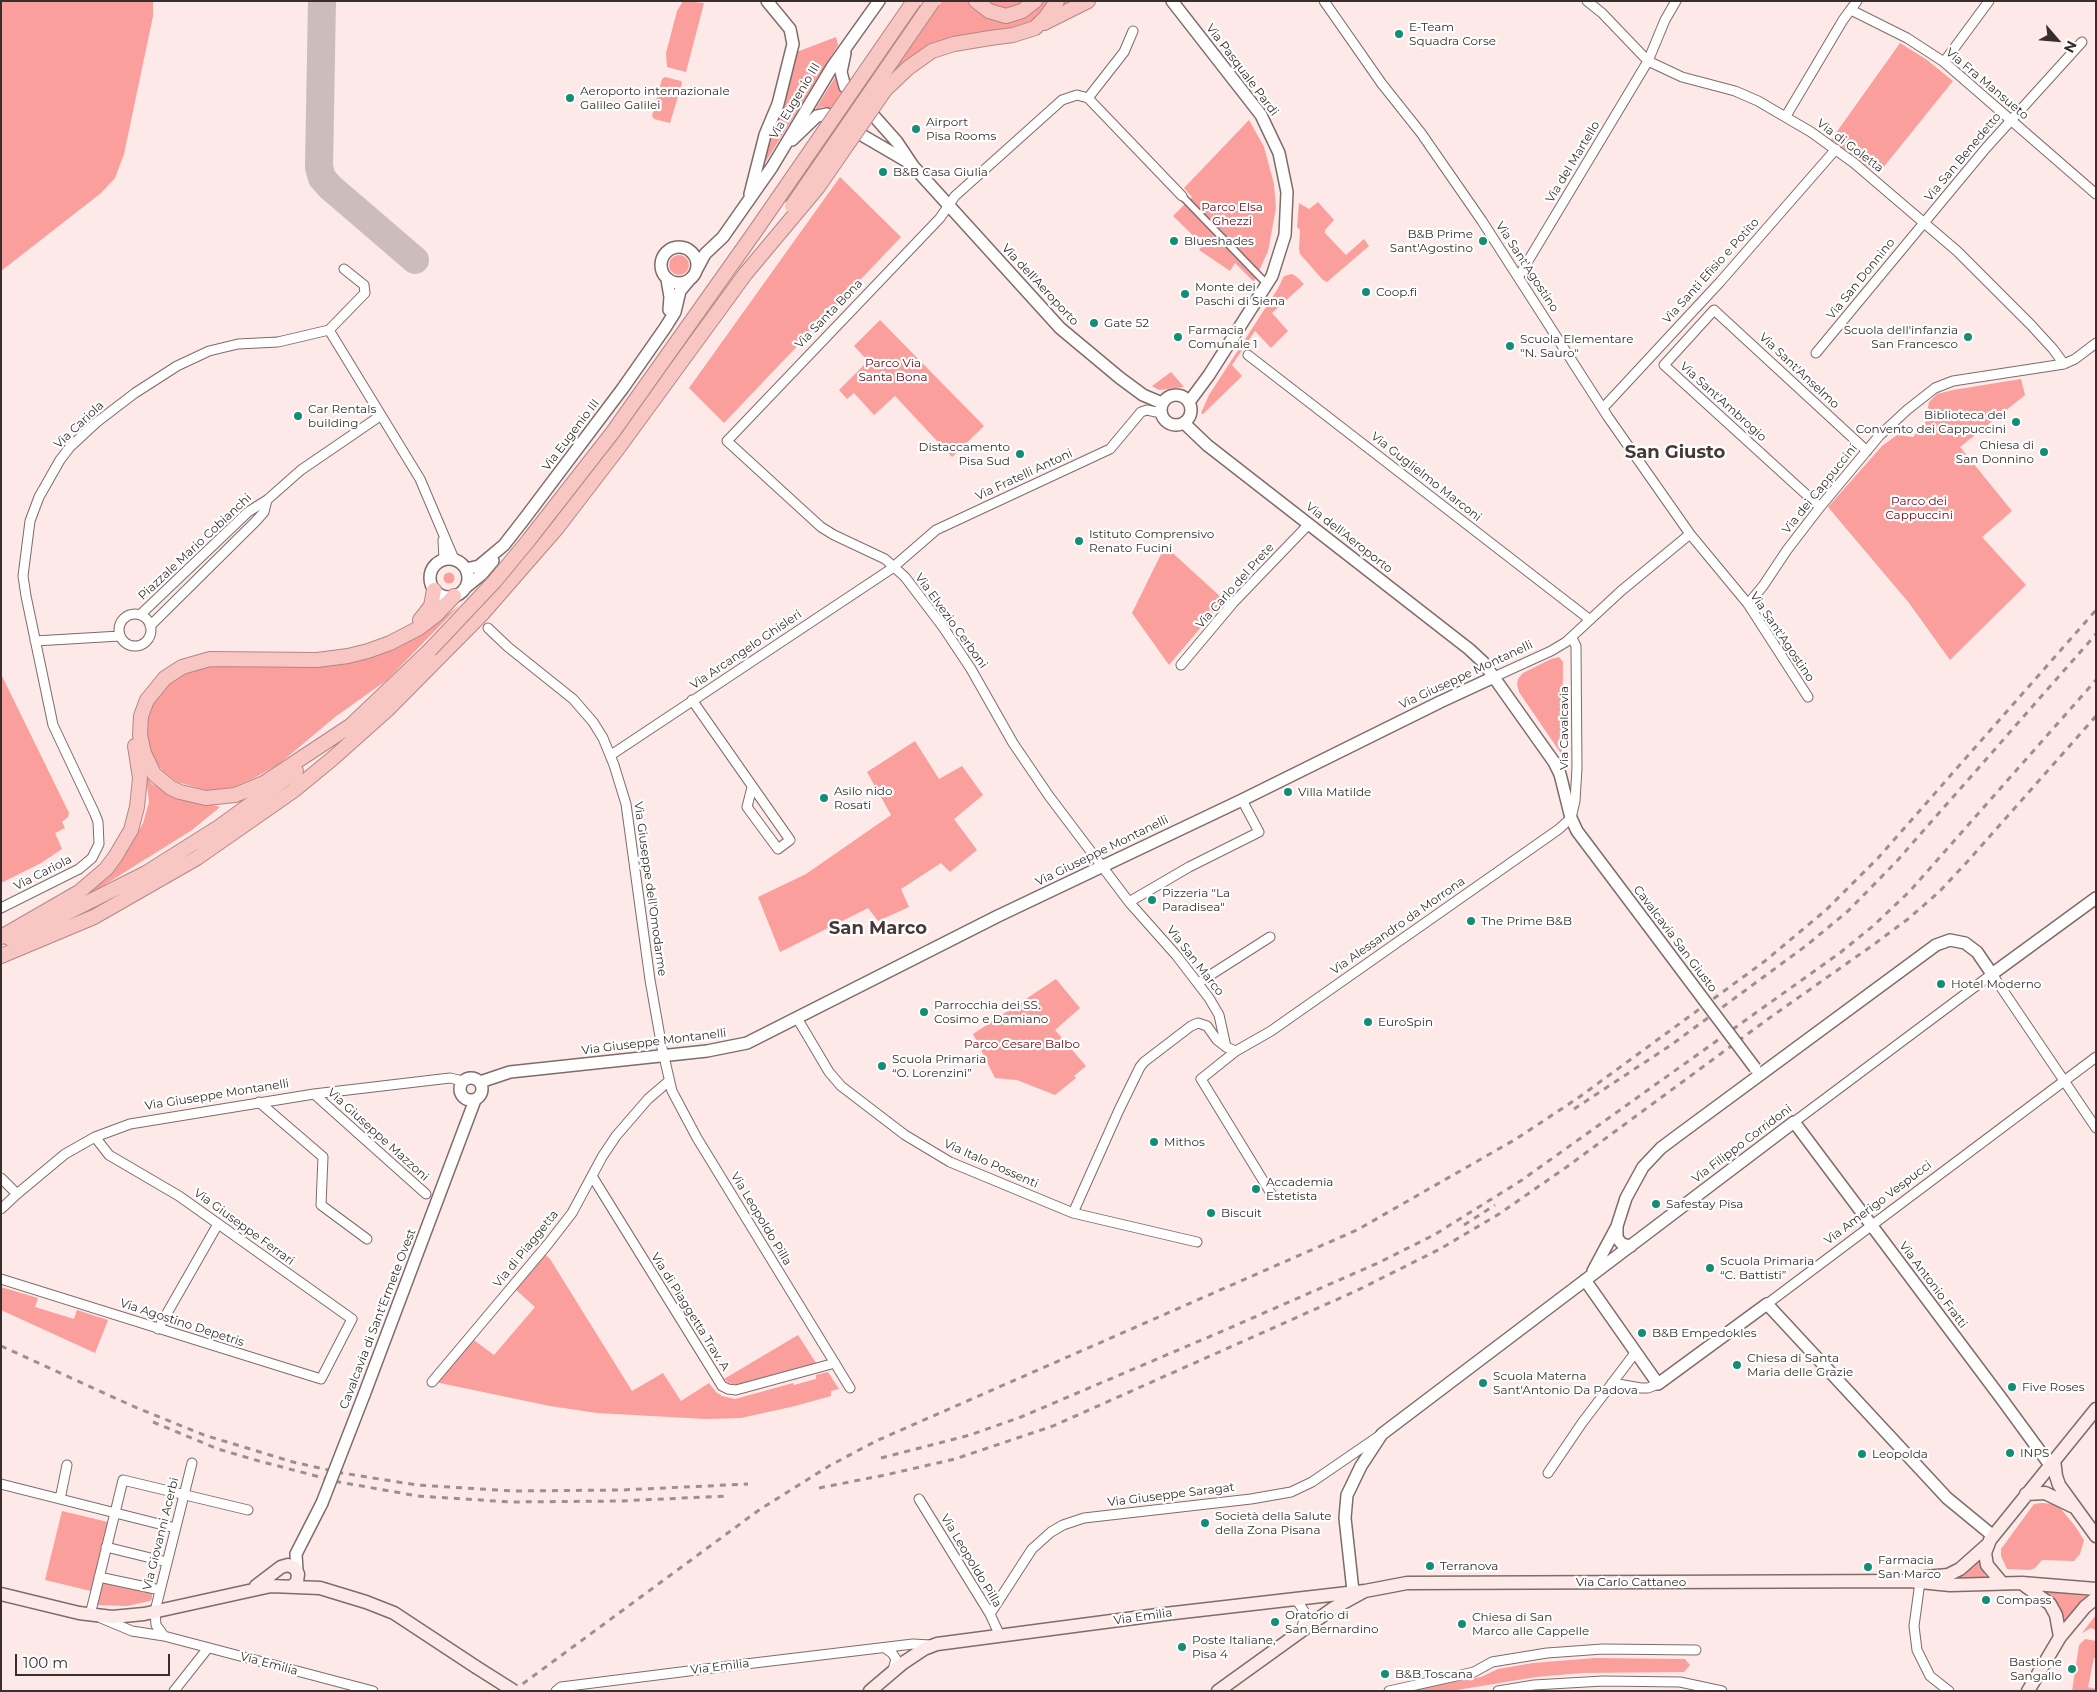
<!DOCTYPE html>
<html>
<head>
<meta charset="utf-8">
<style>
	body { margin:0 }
	#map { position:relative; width:2097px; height:1692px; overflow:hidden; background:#fde9e8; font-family:Montserrat,sans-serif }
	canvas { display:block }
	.frame { position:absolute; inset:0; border:2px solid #362f2e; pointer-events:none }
	.north { position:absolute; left:2032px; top:15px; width:50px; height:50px; -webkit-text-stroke:4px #fff; paint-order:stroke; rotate:117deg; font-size:14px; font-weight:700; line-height:20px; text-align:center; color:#362f2e }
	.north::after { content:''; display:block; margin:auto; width:18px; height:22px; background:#362f2e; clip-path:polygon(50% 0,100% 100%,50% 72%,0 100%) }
	.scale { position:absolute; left:15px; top:1654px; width:155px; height:22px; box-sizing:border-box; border:2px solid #362f2e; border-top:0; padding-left:6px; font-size:15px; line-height:18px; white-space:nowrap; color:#362f2e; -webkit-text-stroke:4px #fff; paint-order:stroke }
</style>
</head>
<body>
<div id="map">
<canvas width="2097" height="1692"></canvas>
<div class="frame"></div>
<div class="north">N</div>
<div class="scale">100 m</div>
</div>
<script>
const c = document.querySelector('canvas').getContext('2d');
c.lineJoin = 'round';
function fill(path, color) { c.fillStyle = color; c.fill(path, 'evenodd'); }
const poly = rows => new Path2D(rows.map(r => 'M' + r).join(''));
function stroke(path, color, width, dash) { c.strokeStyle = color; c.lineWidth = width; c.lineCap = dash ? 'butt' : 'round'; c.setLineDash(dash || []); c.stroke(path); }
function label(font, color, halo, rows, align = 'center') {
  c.font = font + ' Montserrat,sans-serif'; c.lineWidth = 4.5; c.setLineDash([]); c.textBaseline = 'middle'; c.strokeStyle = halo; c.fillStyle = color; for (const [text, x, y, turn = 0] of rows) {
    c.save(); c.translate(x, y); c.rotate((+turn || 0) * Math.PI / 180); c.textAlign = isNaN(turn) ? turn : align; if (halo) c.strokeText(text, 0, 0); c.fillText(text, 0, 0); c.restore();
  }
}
fill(poly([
	[1,1,153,1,153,16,124,154,115,178,101,193,1,271],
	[683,1,704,3,686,72,667,67,666,53,677,11],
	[942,1,1073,1,1053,14,1007,29,898,69,896,67],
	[836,37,838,45,763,166,761,165,766,143,774,132,794,53],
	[1900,43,1927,60,1953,81,1878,174,1831,140],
	[665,77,681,81,682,83,670,123,654,119,652,116,662,79],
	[835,77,842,91,831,108,822,107,815,110],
	[1249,120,1264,147,1274,184,1276,208,1268,251,1254,282,1235,263,1230,271,1199,250,1203,245,1173,216,1192,197,1184,188],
	[840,177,901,237,724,423,689,388],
	[1318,202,1334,220,1325,230,1325,233,1346,255,1364,239,1369,246,1327,282,1323,280,1300,254,1299,249,1300,230,1297,227,1299,203,1309,209],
	'669 265a10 10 0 1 1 20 0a10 10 0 1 1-20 0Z',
	[1292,274,1297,277,1304,284,1272,313,1288,331,1271,348,1255,331,1232,365,1242,376,1203,414,1201,413,1209,395,1277,290,1284,276],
	[880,320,984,426,952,457,895,396,874,415,854,393,847,399,839,390,868,361,854,346],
	[1171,372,1184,387,1159,390,1152,386],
	[2021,379,2025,395,1960,447,2012,511,1982,537,2026,585,1950,660,1909,603,1828,507,1882,446,1897,435,1913,437,1925,423,1929,402,1937,394,1953,390],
	[1165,546,1224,600,1169,665,1132,613],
	'443.5 578a5.5 5.5 0 1 1 11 0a5.5 5.5 0 1 1-11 0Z',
	[460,605,387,680,335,717,279,764,254,778,233,787,209,791,177,782,163,771,155,762,146,734,149,715,155,698,163,687,182,673,210,664,340,664,369,658,444,617],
	[1559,657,1563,662,1562,755,1519,692,1517,684,1518,679,1523,673,1551,659],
	[1,674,69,813,68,817,62,822,65,828,55,833,62,849,41,863,1,883],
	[915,741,939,779,962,766,983,795,954,819,977,850,950,872,941,863,901,889,909,907,878,921,868,908,780,952,758,897,806,874,891,815,867,772],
	[146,777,152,784,165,791,220,807,192,830,93,892,90,890,114,869,130,847,143,823,149,802],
	[1056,979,1080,1008,1055,1030,1086,1066,1074,1076,1076,1078,1055,1095,1017,1080,995,1078,973,1034],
	[545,1254,550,1259,632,1391,663,1373,681,1401,709,1383,716,1392,722,1396,735,1399,793,1383,794,1385,816,1379,816,1375,828,1372,839,1389,831,1391,831,1396,795,1406,741,1418,706,1419,597,1413,550,1406,435,1382,471,1338,494,1355,535,1307,515,1289],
	[1,1287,38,1298,35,1307,74,1319,77,1310,108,1320,95,1353,1,1310],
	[798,1335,816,1363,737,1385,729,1383,724,1379],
	[2042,1503,2052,1504,2061,1509,2075,1526,2084,1540,2080,1554,2074,1561,2042,1560,2035,1568,2030,1570,2007,1569,2001,1556,2001,1549,2034,1504],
	[62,1511,108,1522,91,1591,45,1580],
	[1978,1560,1986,1577,1954,1579,1954,1576],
	[102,1582,152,1592,152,1599,150,1601,127,1606,97,1605],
	[2047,1592,2086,1596,2086,1597,2075,1609,2064,1626,2060,1609],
	[2096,1615,2096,1630,2091,1628,2082,1633],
	[2085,1639,2096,1641,2096,1658,2094,1658,2088,1687,2096,1689,2096,1691,2072,1691,2079,1645],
	[1595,1658,1685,1659,1690,1665,1684,1672,1582,1673,1536,1677,1451,1691,1403,1691,1481,1677,1498,1669,1533,1663]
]), '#fa9f9b');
stroke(poly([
	[322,1,319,167,322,178,330,187,415,260]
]), '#ccbcbb', 28);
const pedestrian = poly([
	[1182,196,1262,279]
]);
const minor = poly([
	[1324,1,1382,84,1421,133,1482,221,1608,417,1690,534,1748,604,1808,697],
	[1587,1,1602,13,1648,61,1682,77,1735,91,1758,101,1811,132,1854,163,1957,251,2031,325,2053,349,2064,364],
	[1851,10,1907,38,1944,62,2096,194],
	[1944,62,1989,1],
	[1088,98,1124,52,1133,31],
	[1786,116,1843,20,1857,1],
	[1182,196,1088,98,1077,95,1062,100,955,196,940,218,727,441,821,527,834,535,885,559,905,577,943,627,971,669,1013,743,1049,796,1129,902,1176,955,1209,998,1219,1015,1226,1047,1236,1051],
	[1519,276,1648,61,1665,20,1676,1],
	[329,330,365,293,364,285,344,269],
	[1816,353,1986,148,2082,42],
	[1248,355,1589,619],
	[1603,408,1720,282,1836,149],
	[1820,507,1664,365,1714,310,1867,451],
	[443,540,444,559],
	[1748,604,1763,586,1787,550,1820,507,1879,436,1907,410,1935,388,1953,381,2064,364,2075,359,2096,343],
	'119 630a16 16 0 1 1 32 0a16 16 0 1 1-32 0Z',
	[140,615,248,512,267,500,301,470,380,416],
	[150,626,256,521,264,512,267,500],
	[488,628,508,647,573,699,593,722,603,738,614,765,626,804,650,980,662,1048,672,1091,697,1138,850,1388],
	[35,641,120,636],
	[1181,665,1233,603,1308,525],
	[1494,677,1551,651,1566,642,1621,591,1690,534],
	[692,700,790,840,778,849,747,807,752,787],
	[611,755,891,569,936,530,1110,449,1141,412,1147,410,1161,413],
	[1129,902,1189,867,1259,832,1242,800],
	[1,908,79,869,92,858,99,844,98,822,95,814,53,725,26,596,23,576,30,521,39,497,60,460,70,447,97,422,135,393,177,366,209,351,238,344,278,342,329,330,420,479,454,559],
	[1198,983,1270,937],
	[797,1018,829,1072,841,1086,905,1135,950,1162,1073,1213,1197,1242],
	[314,1094,426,1194],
	[259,1102,323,1157,321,1205,367,1239],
	[1794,1122,1992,974,2096,1128],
	[592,1176,722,1386,728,1389,736,1390,835,1363],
	[1,1178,17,1194],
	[1272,1195,1201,1079,1236,1051,1271,1031,1559,829,1571,818,1575,801,1577,768,1576,646,1572,638],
	[1,1209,17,1194,65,1154,95,1137,130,1124,314,1094,450,1078,463,1081],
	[1073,1213,1119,1110,1140,1067,1144,1062,1191,1026,1198,1023,1207,1026,1217,1040,1226,1047],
	[1,1279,321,1379,352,1319,179,1196,109,1155,95,1137],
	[1767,1304,2096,1057],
	[158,1329,218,1224],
	[432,1382,548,1244,572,1213,602,1157,616,1136,648,1099,669,1081],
	[1612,1383,1641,1388,1648,1388,1658,1384],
	[1548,1473,1582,1423,1635,1353],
	[1,1484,175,1528],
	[60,1499,67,1465],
	[919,1499,990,1614,1000,1636],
	[106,1547,167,1562],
	[99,1577,160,1590],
	[1920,1582,1914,1626,1917,1650,1930,1676,1949,1691],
	[1291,1599,1298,1602,1304,1611,1304,1619,1301,1631],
	[990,1614,1032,1549,1051,1532,1063,1525,1084,1518,1251,1499,1291,1492,1312,1482,1379,1436],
	[90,1615,123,1480,248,1510],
	[101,1618,132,1631,164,1636,373,1691],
	[164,1636,156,1625,155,1611,192,1463],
	[885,1648,892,1653,896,1659,893,1670],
	[174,1691,208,1648],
	[556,1691,561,1687,729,1666,913,1644,930,1645],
	[1389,1691,1474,1672,1492,1662,1547,1653,1603,1649,1696,1650],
	[1498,1691,1534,1685,1603,1681,1680,1682,1722,1691]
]);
const tertiary = poly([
	[1172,1,1261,115,1279,153,1287,192,1285,235,1272,276,1209,375,1189,402],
	[845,53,841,72,845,87],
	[873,115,897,142,913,166,1060,328,1120,378,1143,395,1162,403],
	[860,134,908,162],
	[792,140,817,116,827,114],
	[750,194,765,135,778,104,793,44,790,29,767,1],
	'661 265a18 18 0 1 1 36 0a18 18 0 1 1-36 0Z',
	[697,269,705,254,723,237,772,167,832,67,879,1],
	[667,279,670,297,669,310],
	'1161 410a15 15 0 1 1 30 0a15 15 0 1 1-30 0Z',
	[1184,423,1207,445,1469,649,1483,662,1554,762,1560,774,1571,818,1577,831,1647,924],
	'430 578a19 19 0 1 1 38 0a19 19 0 1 1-38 0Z',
	[466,569,479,566,485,561,504,545,525,518,623,388,665,328,675,312,680,291,690,279],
	[466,587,482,574,493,561],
	'460 1089a11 11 0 1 1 22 0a11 11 0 1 1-22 0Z',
	[480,1082,510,1072,707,1051,747,1043,998,916,1242,800,1440,702,1494,677],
	[1631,1246,1622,1244,1617,1238,1617,1226,1626,1198,1643,1167,1661,1148,1677,1136,1936,945,1950,940,1965,943,1977,952,1992,974,2096,898],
	[1593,1271,1616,1228],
	[1585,1280,1658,1384,1767,1304,1947,1498,1992,1535],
	[364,1395,475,1100],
	[297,1571,296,1554,322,1503],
	[1353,1591,1345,1518,1347,1495,1361,1466,1382,1434,1794,1122,2001,1398,2050,1465]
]);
const secondary = poly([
	[2054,1460,2056,1476,2059,1485,2096,1536],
	[2026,1494,2045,1493,2072,1506],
	[1925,1577,1948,1575,1960,1569,1987,1545],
	[2002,1583,1987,1565,1985,1553,1990,1540,2096,1409],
	[2024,1585,2050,1604,2056,1615,2060,1637],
	[256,1586,281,1567,288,1565,295,1568,298,1574,297,1582,292,1586],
	[1,1594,79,1613,112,1617,144,1614,271,1586,320,1588,366,1602,394,1613,476,1667],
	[870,1691,903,1663,924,1649,937,1644,1165,1614,1365,1591,1407,1583,1910,1581,1950,1585,2022,1583,2096,1589],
	[1218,1691,1332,1609,1363,1592],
	[2028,1691,2060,1637,2085,1607,2096,1598]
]);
const trunk = poly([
	[976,1,989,11,1006,16,1022,11,1035,1],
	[1044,23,1088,1],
	[990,38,1013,35,1035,28,1046,17,1057,1],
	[420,620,431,606,434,590],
	[353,724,264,783,235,795,206,798,180,792,171,788,154,774,144,753,140,735,141,716,147,700,165,678,182,667,210,659,317,660,348,656,368,651,390,643,419,628,436,615,454,596],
	[347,729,430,650],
	[1,937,79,892,106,869,115,857,131,830,137,807,140,778,135,746],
	[9,938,45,924,146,873,219,827,296,771],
	[1,956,94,917,197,858,293,791,332,759,387,710,483,613,557,528,616,451,746,273]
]);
stroke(pedestrian, '#7e6c6b', 9);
stroke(minor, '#7e6c6b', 11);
stroke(tertiary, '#7e6c6b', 14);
stroke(secondary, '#7e6c6b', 15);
stroke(trunk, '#b38785', 16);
stroke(pedestrian, '#fff', 6);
stroke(minor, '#fff', 9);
stroke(tertiary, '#fff', 11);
stroke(secondary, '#fce9e8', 12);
stroke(trunk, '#f8c6c3', 14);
stroke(poly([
	[1574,1109,1671,1045,1807,945,1848,911,1896,862,2096,634],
	[1464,1225,1495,1205],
	[1,1346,137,1408,204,1435,293,1462,342,1473,417,1485,514,1491,622,1490,748,1484],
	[153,1422,218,1449,259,1461,339,1482,418,1496,511,1502,620,1501,727,1496],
	[881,1458,970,1435,1021,1417,1225,1330,1378,1263,1434,1235,1522,1180,1841,952,1873,926,1910,891,2096,680],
	[819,1488,885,1475,955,1459,1053,1426,1356,1291,1440,1249,1499,1214,1568,1166,1768,1019,1873,945,1908,919,1939,892,1967,862,2096,716],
	[513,1691,759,1510,829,1466,876,1441,1357,1230,1516,1139,1578,1098,1765,961,1826,910,1878,858,2096,610]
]), '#9c8f8e', 3, [6, 6]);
const tertiaryBridge = poly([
	[1647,924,1755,1068],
	[322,1503,364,1395]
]);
const secondaryBridge = poly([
	[476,1667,514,1691]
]);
const trunkBridge = poly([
	[792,206,933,1],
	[746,273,818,187,885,90,908,68,932,51,954,44,990,38],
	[430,650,495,581,528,541,613,432,754,233,914,1]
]);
stroke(tertiaryBridge, '#7e6c6b', 14, []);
stroke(secondaryBridge, '#7e6c6b', 15, []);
stroke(trunkBridge, '#b38785', 16, []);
stroke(tertiaryBridge, '#fff', 11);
stroke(secondaryBridge, '#fce9e8', 12);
stroke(trunkBridge, '#f8c6c3', 14);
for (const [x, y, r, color] of [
	[1399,34,5,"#118e73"],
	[570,98,5,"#118e73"],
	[916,129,5,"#118e73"],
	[883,172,5,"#118e73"],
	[1174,241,5,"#118e73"],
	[1483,241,5,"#118e73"],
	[1366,292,5,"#118e73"],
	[1185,294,5,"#118e73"],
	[1094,323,5,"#118e73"],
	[1178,337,5,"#118e73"],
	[1968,337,5,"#118e73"],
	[1510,346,5,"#118e73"],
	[298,416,5,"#118e73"],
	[2016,422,5,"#118e73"],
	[2044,452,5,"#118e73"],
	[1020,454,5,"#118e73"],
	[1079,541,5,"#118e73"],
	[1288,792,5,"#118e73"],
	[824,798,5,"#118e73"],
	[1152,900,5,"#118e73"],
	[1471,921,5,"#118e73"],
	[1941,984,5,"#118e73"],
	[924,1012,5,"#118e73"],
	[1368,1022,5,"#118e73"],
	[882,1066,5,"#118e73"],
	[1154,1142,5,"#118e73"],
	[1256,1189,5,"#118e73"],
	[1656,1204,5,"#118e73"],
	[1211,1213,5,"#118e73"],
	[1710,1268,5,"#118e73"],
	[1642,1333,5,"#118e73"],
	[1737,1365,5,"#118e73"],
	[1483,1383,5,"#118e73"],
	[2012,1387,5,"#118e73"],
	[2010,1453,5,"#118e73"],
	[1862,1454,5,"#118e73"],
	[1205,1523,5,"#118e73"],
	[1430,1566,5,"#118e73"],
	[1868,1567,5,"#118e73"],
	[1986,1600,5,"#118e73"],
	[1275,1622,5,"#118e73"],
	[1462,1624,5,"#118e73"],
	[1182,1647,5,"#118e73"],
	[2072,1669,5,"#118e73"],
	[1385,1674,5,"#118e73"]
]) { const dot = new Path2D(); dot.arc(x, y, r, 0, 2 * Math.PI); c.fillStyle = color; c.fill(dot); stroke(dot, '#fff', 2); }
label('12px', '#362f2e', '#fff', [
	["E-Team",1409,27],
	["Squadra Corse",1409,41],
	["Aeroporto internazionale",580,91],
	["Galileo Galilei",580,105],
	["Airport",926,122],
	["Pisa Rooms",926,136],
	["B&B Casa Giulia",893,172],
	["B&B Prime",1473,234,"right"],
	["Sant'Agostino",1473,248,"right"],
	["Blueshades",1184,241],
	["Monte dei",1195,287],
	["Paschi di Siena",1195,301],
	["Coop.fi",1376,292],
	["Gate 52",1104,323],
	["Farmacia",1188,330],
	["Comunale 1",1188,344],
	["Scuola dell'infanzia",1958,330,"right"],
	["San Francesco",1958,344,"right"],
	["Scuola Elementare",1520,339],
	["\"N. Sauro\"",1520,353],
	["Car Rentals",308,409],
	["building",308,423],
	["Biblioteca del",2006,415,"right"],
	["Convento dei Cappuccini",2006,429,"right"],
	["Chiesa di",2034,445,"right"],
	["San Donnino",2034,459,"right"],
	["Distaccamento",1010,447,"right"],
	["Pisa Sud",1010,461,"right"],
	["Istituto Comprensivo",1089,534],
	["Renato Fucini",1089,548],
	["Asilo nido",834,791],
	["Rosati",834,805],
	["Villa Matilde",1298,792],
	["Pizzeria \"La",1162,893],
	["Paradisea\"",1162,907],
	["The Prime B&B",1481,921],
	["Hotel Moderno",1951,984],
	["Parrocchia dei SS.",934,1005],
	["Cosimo e Damiano",934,1019],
	["EuroSpin",1378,1022],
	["Scuola Primaria",892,1059],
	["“O. Lorenzini”",892,1073],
	["Mithos",1164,1142],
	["Accademia",1266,1182],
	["Estetista",1266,1196],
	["Safestay Pisa",1666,1204],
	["Biscuit",1221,1213],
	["Scuola Primaria",1720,1261],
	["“C. Battisti”",1720,1275],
	["B&B Empedokles",1652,1333],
	["Chiesa di Santa",1747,1358],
	["Maria delle Grazie",1747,1372],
	["Scuola Materna",1493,1376],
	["Sant'Antonio Da Padova",1493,1390],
	["Five Roses",2022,1387],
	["INPS",2020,1453],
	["Leopolda",1872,1454],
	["Società della Salute",1215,1516],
	["della Zona Pisana",1215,1530],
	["Farmacia",1878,1560],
	["San Marco",1878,1574],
	["Terranova",1440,1566],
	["Compass",1996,1600],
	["Oratorio di",1285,1615],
	["San Bernardino",1285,1629],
	["Chiesa di San",1472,1617],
	["Marco alle Cappelle",1472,1631],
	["Poste Italiane,",1192,1640],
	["Pisa 4",1192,1654],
	["Bastione",2062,1662,"right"],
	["Sangallo",2062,1676,"right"],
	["B&B Toscana",1395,1674]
], 'left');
label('12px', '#362f2e', '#fff', [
	["Via Pasquale Pardi",1242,70,53],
	["Via Fra Mansueto",1987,84,40],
	["Via Eugenio III",795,101,-59],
	["Via di Goletta",1850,146,37],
	["Via San Benedetto",1963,157,-50],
	["Via del Martello",1573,162,-59],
	["Via Sant'Agostino",1527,267,57],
	["Via Santi Efisio e Potito",1711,271,-48],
	["Via San Donnino",1861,279,-51],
	["Via dell'Aeroporto",1040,285,47],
	["Via Santa Bona",829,314,-46],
	["Via Sant'Anselmo",1799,371,43],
	["Via Sant'Ambrogio",1723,402,42],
	["Via Cariola",79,425,-43],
	["Via Eugenio III",571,435,-53],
	["Via Fratelli Antoni",1024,475,-25],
	["Via Guglielmo Marconi",1426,477,38],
	["Via dei Cappuccini",1820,489,-51],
	["Via dell'Aeroporto",1349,538,38],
	["Piazzale Mario Cobianchi",195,547,-43],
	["Via Carlo del Prete",1235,586,-48],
	["Via Elvezio Cerboni",951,621,54],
	["Via Sant'Agostino",1782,637,56],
	["Via Arcangelo Ghisleri",746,650,-34],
	["Via Giuseppe Montanelli",1466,675,-25],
	["Via Cavalcavia",1564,728,-90],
	["Via Giuseppe Montanelli",1102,851,-26],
	["Via Cariola",43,873,-27],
	["Via Giuseppe dell'Omodarme",650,889,82],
	["Via Alessandro da Morrona",1398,926,-35],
	["Cavalcavia San Giusto",1675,939,53],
	["Via San Marco",1195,961,52],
	["Via Giuseppe Montanelli",654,1042,-7],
	["Via Giuseppe Montanelli",217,1095,-9],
	["Via Giuseppe Mazzoni",378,1135,42],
	["Via Filippo Corridoni",1742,1144,-37],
	["Via Italo Possenti",991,1164,24],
	["Via Amerigo Vespucci",1878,1203,-37],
	["Via Leopoldo Pilla",761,1219,59],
	["Via Giuseppe Ferrari",244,1227,36],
	["Via di Piaggetta",526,1249,-51],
	["Via Antonio Fratti",1933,1285,53],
	["Via di Piaggetta Trav. A",690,1312,58],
	["Cavalcavia di Sant'Ermete Ovest",378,1319,-69],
	["Via Agostino Depetris",182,1323,18],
	["Via Giuseppe Saragat",1171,1495,-7],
	["Via Giovanni Acerbi",161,1534,-76],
	["Via Leopoldo Pilla",971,1561,59],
	["Via Carlo Cattaneo",1631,1582],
	["Via Emilia",1143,1617,-8],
	["Via Emilia",269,1664,15],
	["Via Emilia",720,1667,-7]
]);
label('12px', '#740315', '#fff', [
	["Parco Elsa",1232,207],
	["Ghezzi",1232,221],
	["Parco Via",893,363],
	["Santa Bona",893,377],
	["Parco dei",1919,501],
	["Cappuccini",1919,515],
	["Parco Cesare Balbo",1022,1044]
]);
label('bold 18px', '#473837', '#fff', [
	["San Giusto",1675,453],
	["San Marco",878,929]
]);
</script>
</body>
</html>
